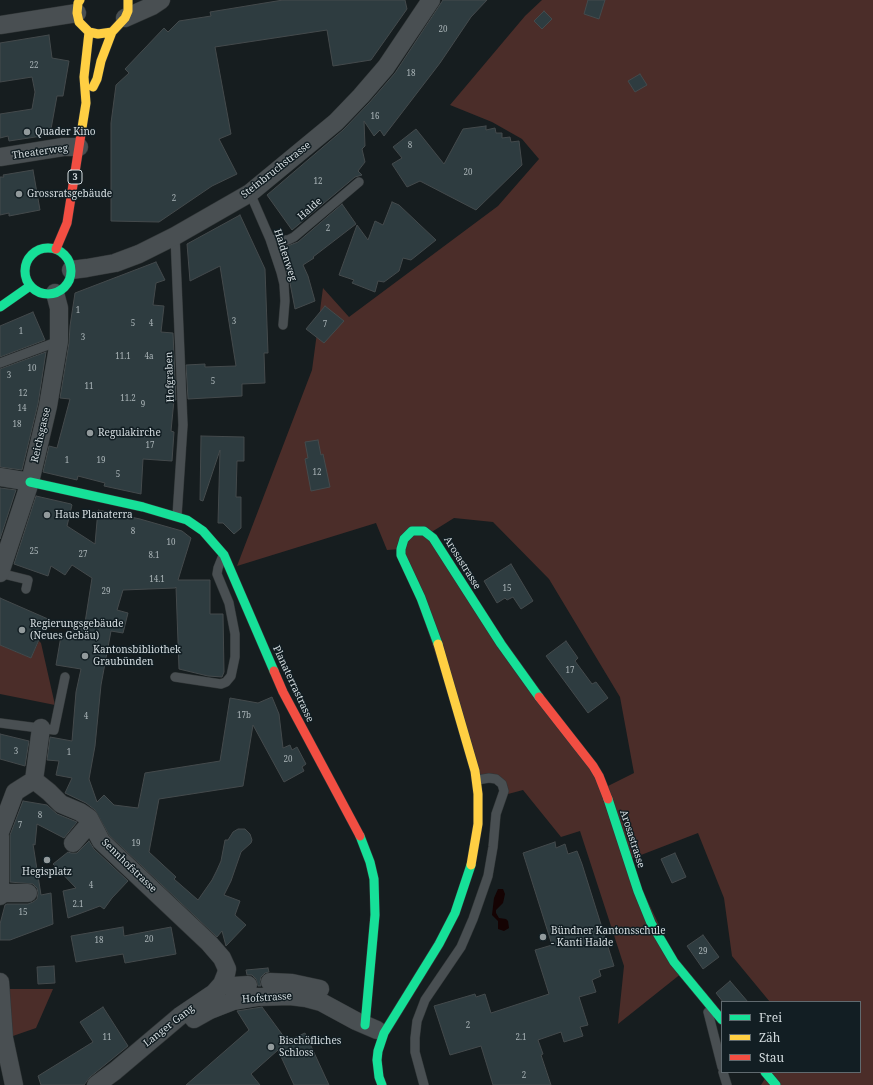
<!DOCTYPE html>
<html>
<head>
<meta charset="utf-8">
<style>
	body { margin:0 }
	#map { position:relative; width:873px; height:1085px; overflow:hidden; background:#161d1f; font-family:"Noto Serif",serif }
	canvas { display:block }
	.legend { position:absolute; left:721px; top:1001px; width:140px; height:72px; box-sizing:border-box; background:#121e23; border:1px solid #606a6f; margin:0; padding:5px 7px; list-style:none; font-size:12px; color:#d5dde0 }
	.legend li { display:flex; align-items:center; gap:8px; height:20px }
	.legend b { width:20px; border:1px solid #606a6f }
</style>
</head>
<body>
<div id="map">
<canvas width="873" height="1085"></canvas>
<ul class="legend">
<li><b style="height:5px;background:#16e098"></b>Frei</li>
<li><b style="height:5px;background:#ffcf43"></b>Zäh</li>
<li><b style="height:5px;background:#f24e42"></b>Stau</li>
</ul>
</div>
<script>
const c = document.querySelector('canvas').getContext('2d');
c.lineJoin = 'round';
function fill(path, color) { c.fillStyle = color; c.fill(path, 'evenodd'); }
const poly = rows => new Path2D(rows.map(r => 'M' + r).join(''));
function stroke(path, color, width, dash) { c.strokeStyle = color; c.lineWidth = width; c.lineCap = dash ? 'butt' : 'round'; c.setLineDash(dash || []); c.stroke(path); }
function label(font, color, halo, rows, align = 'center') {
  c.font = font + ' "Noto Serif",serif'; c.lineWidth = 3; c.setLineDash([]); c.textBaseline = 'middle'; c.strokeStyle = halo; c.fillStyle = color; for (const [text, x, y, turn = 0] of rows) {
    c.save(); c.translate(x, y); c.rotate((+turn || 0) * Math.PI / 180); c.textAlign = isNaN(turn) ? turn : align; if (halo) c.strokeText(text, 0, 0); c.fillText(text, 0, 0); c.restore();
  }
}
fill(poly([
	[542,0,873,0,873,1085,761,1085,769,1072,860,1072,860,1002,770,1002,732,956,724,898,698,833,628,860,682,973,618,1024,624,966,580,831,561,837,523,790,508,794,504,791,502,784,477,780,401,549,387,550,376,523,237,566,312,370,323,288,349,317,498,206,539,159,522,139,492,122,450,105,525,16],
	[454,518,493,522,549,579,620,697,634,773,604,788,430,533],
	[39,641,41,643,55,705,0,694,0,645,31,658],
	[5,989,53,989,36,1028,10,1037]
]), '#4b2d29');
fill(poly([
	[498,889,503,889,505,894,503,903,496,910,496,913,499,918,506,919,508,921,509,928,504,931,498,929,498,921,492,915,494,898]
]), '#150303');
const building = poly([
	[283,0,405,0,407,9,371,60,333,66,327,30,215,47,231,134,219,139,237,174,212,186,159,222,111,221,111,123,116,85,129,73,125,69,164,28,168,32,179,21,211,16,210,12,283,0],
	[443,0,487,0,471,17,440,63,384,136,380,130,374,136,364,121,365,146,362,149,365,162,358,171,362,175,355,177,292,230,267,195,343,130,369,103,395,73,443,0],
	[588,0,605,0,599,19,584,14,588,0],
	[544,11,552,19,542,29,534,21,544,11],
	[49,35,52,58,69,61,63,96,57,96,51,129,41,131,42,136,9,141,8,136,0,138,0,114,32,109,35,92,32,77,0,82,0,43,49,35],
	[640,74,647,85,635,92,628,81,640,74],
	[486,126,486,130,495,128,496,133,502,133,502,138,510,137,511,142,519,141,522,165,476,210,420,181,407,187,392,164,402,158,393,147,416,129,444,164,463,129,486,126],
	[33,170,40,210,9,216,9,213,0,215,0,177,4,177,3,175,33,170],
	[392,202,399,205,436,240,411,260,403,258,399,271,384,282,378,281,375,292,352,283,354,280,339,275,357,225,368,240,375,221,383,225,392,202],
	[342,204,356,224,313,257,314,258,303,265,308,276,315,301,295,309,290,283,279,248,290,245,298,242,342,204],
	[240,215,265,269,268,353,264,353,265,383,242,384,242,396,188,399,186,365,205,364,205,367,236,366,220,266,190,281,187,244,240,215],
	[156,262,165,280,156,283,153,305,164,306,161,332,173,333,176,400,174,400,171,431,174,432,172,461,143,459,141,494,104,486,105,483,78,476,77,480,43,472,49,446,57,448,70,399,60,398,69,343,70,326,75,293,156,262],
	[325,306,344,321,324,343,306,329,325,306],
	[33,312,45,340,0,357,0,326,33,312],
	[46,352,38,404,22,470,0,467,0,369,46,352],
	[201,436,244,437,244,461,237,461,236,497,241,497,241,528,234,534,223,523,218,523,220,450,203,501,200,500,201,436],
	[318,440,321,455,323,454,330,487,311,491,305,459,308,458,305,442,318,440],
	[0,488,16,490,0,539,0,488],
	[36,496,71,504,72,505,67,526,95,544,98,510,140,519,182,531,191,538,178,580,210,580,210,614,223,614,224,672,222,677,208,676,179,669,176,587,175,588,123,590,117,610,128,613,123,633,111,631,101,685,95,746,89,779,97,802,104,795,114,805,138,808,145,773,220,761,230,698,258,703,272,697,279,714,283,748,290,745,292,750,297,747,306,764,302,767,304,771,284,782,253,725,243,786,159,799,149,852,176,877,174,879,198,900,212,880,217,870,221,861,225,840,228,840,233,832,238,829,245,829,250,834,252,840,251,843,241,852,231,881,224,895,240,901,235,915,246,925,226,946,222,931,217,937,109,835,95,810,86,803,65,793,72,778,56,775,59,761,47,760,50,737,72,741,76,692,81,669,56,665,61,636,71,638,74,626,84,629,92,578,72,565,65,575,51,566,48,576,14,564,36,496],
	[511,564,533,601,521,609,513,597,507,600,505,598,497,603,484,581,511,564],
	[0,598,48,619,31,658,0,645,0,598],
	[566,641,578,658,575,661,592,684,596,682,608,698,588,713,546,656,566,641],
	[0,734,29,741,25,766,0,759,0,734],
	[23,801,47,805,57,814,77,822,64,838,37,824,35,845,33,844,41,895,51,893,53,924,10,940,0,940,0,924,5,905,7,904,28,904,33,902,37,899,38,893,37,888,33,884,10,882,10,835,23,801],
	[89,841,94,849,128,881,112,898,104,909,100,906,68,918,63,891,76,888,53,864,68,852,71,853,77,853,89,841],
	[555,842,556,848,565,844,568,854,577,851,582,864,614,966,599,970,601,976,592,980,596,992,579,997,588,1025,580,1027,583,1036,564,1042,561,1032,538,1040,543,1054,541,1055,551,1085,493,1085,481,1046,450,1055,434,1006,475,994,476,997,485,994,491,1013,549,994,535,950,552,945,523,853,555,842],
	[675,853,686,877,672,883,661,859,675,853],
	[123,927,124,936,171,927,176,954,125,963,123,954,76,962,71,936,123,927],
	[703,935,719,957,703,969,687,946,703,935],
	[54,966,55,983,38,984,37,967,54,966],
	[268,968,269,972,265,973,261,977,260,982,261,986,258,986,256,979,252,975,247,975,246,970,268,968],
	[730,981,748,1002,723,1002,716,993,730,981],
	[103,1007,128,1046,90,1077,84,1085,41,1085,38,1076,93,1042,80,1022,103,1007],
	[262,1007,287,1041,305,1033,329,1085,294,1085,278,1050,251,1074,260,1085,186,1085,249,1030,237,1011,262,1007]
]);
fill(building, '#2e3c40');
stroke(building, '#444a4c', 1);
const lane = poly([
	[250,193,270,239,281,272,284,284,285,301,283,325],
	[175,236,183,425,177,516],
	[270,239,280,240,288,240,294,237,359,182],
	[0,363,59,341],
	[0,573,28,580,26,589],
	[175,677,221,684,226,682,231,676,235,657,235,634,229,603,217,574,218,568,222,558],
	[0,723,54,730,65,677],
	[708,1012,722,1067],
	[723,1072,727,1085],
	[424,1085,415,1052,415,1038,417,1021,425,1000,461,947,473,919,488,876,493,847,496,814,504,791,502,784,496,779,489,778,477,780]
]);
const street = poly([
	[125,18,152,6,161,0],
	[0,25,77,13],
	[0,157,63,147,79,147],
	[71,270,87,268,115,263,139,254,175,236,250,193,336,122,361,96,386,67,431,0],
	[0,477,30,482],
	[0,573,30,482,48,406,59,341,59,308,55,293],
	[41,728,34,780,49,792,61,804,80,812,89,818,101,841,209,943,222,958,227,969,226,974,222,984,214,993,180,1016,115,1071,96,1085],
	[0,832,15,792,34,780],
	[0,836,0,896],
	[73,843,91,822],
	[1,893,28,893],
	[0,982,4,1038,14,1085],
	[270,982,292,983,320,989],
	[222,984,234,986,248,985],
	[194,1019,210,1010,233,1001,257,997,290,996,306,998,321,1002,356,1021,377,1030]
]);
const fast = poly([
	'25 271a23 23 0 1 1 46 0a23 23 0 1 1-46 0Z',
	[0,307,30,286],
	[30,482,143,507,187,520,203,531,224,555,274,671],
	[438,644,421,598,401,555,401,549,404,539,412,531,424,531,433,538,501,644,539,697],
	[608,799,638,891,651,923,674,962,722,1020],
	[360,836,370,862,374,879,375,915,365,1025],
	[765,1072,776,1085],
	[382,1085,379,1077,377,1060,378,1051,384,1033,439,944,455,913,471,865]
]);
const slow = poly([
	[80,0,78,3,77,13,79,22,89,32,98,34,112,32,125,18,128,11,128,0],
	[93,87,97,79,101,61,112,32],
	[81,134,86,103,84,77,89,32],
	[438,644,475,771,478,794,478,824,471,865]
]);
const jam = poly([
	[56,249,67,223,81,134],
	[274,671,283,692,360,836],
	[539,697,593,766,599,776,608,799]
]);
stroke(lane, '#313637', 10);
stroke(street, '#313637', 19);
stroke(fast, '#313637', 10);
stroke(slow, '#313637', 10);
stroke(jam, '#313637', 10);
stroke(lane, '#494f52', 9);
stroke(street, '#494f52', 18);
stroke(fast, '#16e098', 9);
stroke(slow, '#ffcf43', 9);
stroke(jam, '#f24e42', 9);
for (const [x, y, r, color] of [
	[27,132,4,"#929a9c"],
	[19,194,4,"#929a9c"],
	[90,433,4,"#929a9c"],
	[47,515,4,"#929a9c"],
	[22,630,4,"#929a9c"],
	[85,656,4,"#929a9c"],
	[47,860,4,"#929a9c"],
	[543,937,4,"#929a9c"],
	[271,1047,4,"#929a9c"]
]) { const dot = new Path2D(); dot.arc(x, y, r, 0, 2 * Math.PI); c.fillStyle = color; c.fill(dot); stroke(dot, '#121e23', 1.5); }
label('8px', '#abb5b8', null, [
	["20",443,30],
	["22",34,66],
	["18",411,74],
	["16",375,117],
	["8",410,146],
	["20",468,173],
	["12",318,182],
	["2",174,199],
	["2",328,229],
	["1",78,311],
	["3",234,322],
	["5",133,324],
	["4",151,324],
	["7",325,325],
	["1",21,332],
	["3",83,338],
	["11.1",123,357],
	["4a",149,357],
	["10",32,369],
	["3",9,376],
	["5",213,382],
	["11",89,387],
	["12",23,394],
	["11.2",128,399],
	["9",143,405],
	["14",22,409],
	["18",17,425],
	["17",150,446],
	["1",67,461],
	["19",101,461],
	["12",317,473],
	["5",118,475],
	["8",133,532],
	["10",171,543],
	["25",34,552],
	["27",83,555],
	["8.1",154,556],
	["14.1",157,580],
	["15",507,589],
	["29",106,592],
	["17",570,671],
	["17b",244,716],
	["4",86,717],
	["3",16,752],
	["1",69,753],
	["20",288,760],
	["8",40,816],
	["7",20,826],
	["19",136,844],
	["4",91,886],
	["2.1",78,905],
	["15",23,913],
	["20",149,940],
	["18",99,941],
	["29",703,952],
	["2",468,1026],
	["11",107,1038],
	["2.1",521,1038],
	["2",524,1076]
]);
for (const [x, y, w] of [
	[75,177,14]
]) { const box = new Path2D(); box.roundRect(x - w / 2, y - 7, w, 14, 3); c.fillStyle = '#121e23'; c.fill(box); stroke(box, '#d5dde0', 1); }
label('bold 9px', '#d5dde0', null, [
	["3",75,177]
]);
label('10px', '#d5dde0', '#121e23', [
	["Quader Kino",35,132],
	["Grossratsgebäude",27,194],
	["Regulakirche",98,433],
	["Haus Planaterra",55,515],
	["Regierungsgebäude",30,624],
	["(Neues Gebäu)",30,636],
	["Kantonsbibliothek",93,650],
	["Graubünden",93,662],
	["Hegisplatz",47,872,"center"],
	["Bündner Kantonsschule",551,931],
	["- Kanti Halde",551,943],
	["Bischöfliches",279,1041],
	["Schloss",279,1053]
], 'left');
label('10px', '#d5dde0', '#121e23', [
	["Theaterweg",40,152,-8],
	["Steinbruchstrasse",276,170,-38],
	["Halde",310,209,-41],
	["Haldenweg",285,255,72],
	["Hofgraben",170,377,-92],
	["Reichsgasse",41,435,-77],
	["Arosastrasse",462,563,58],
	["Planaterrastrasse",293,684,65],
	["Arosastrasse",632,839,72],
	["Sennhofstrasse",129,866,44],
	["Hofstrasse",267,998,-4],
	["Langer Gang",169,1026,-38]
]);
</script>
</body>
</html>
